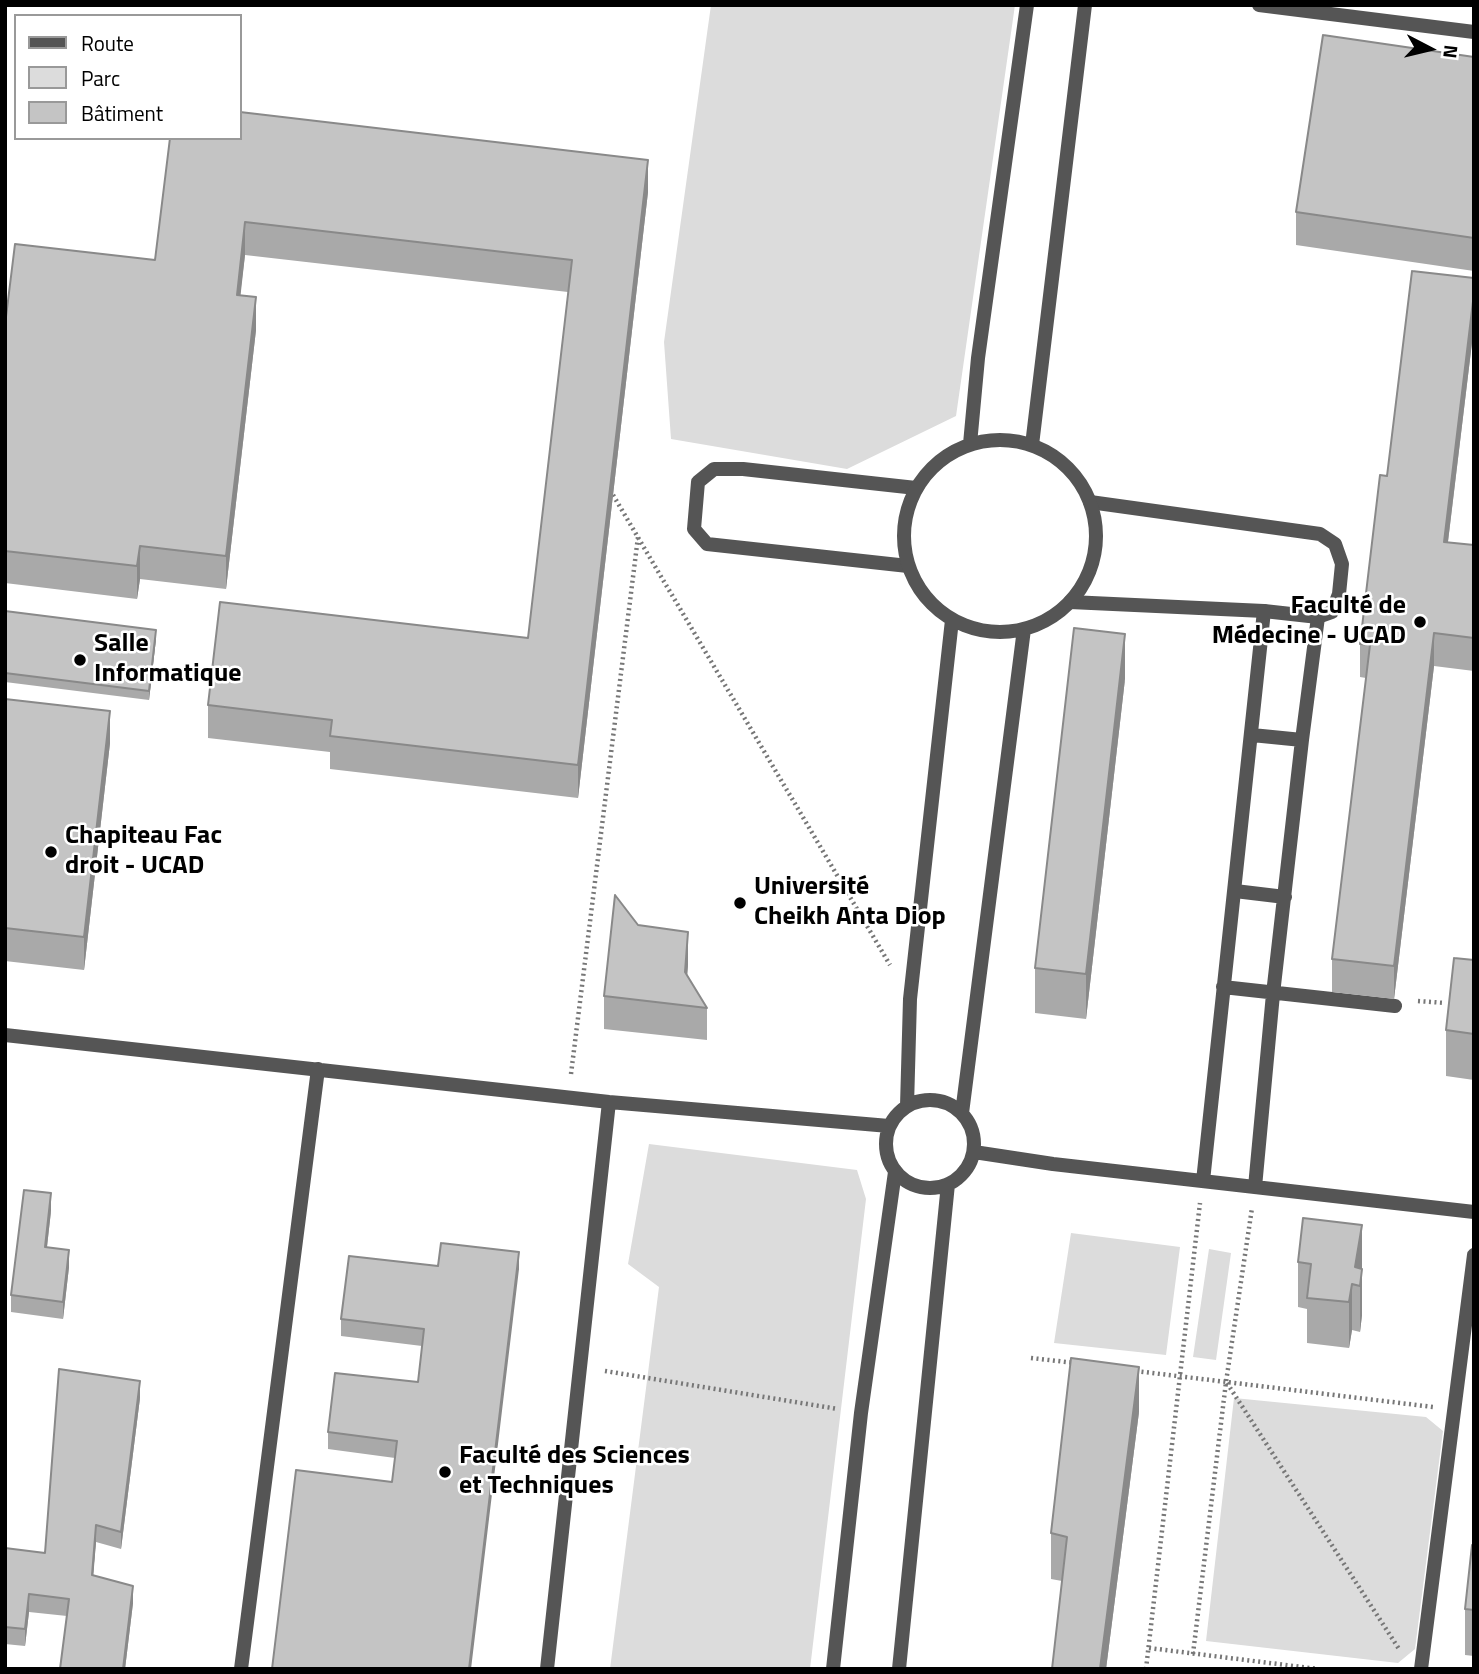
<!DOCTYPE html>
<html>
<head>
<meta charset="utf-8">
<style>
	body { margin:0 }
	#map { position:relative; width:1479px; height:1674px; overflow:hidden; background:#fff; font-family:"Titillium Web",sans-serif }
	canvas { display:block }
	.frame { position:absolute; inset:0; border:7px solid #000; pointer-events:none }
	.legend { position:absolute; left:14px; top:14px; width:228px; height:126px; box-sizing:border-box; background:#fff; border:2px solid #999; margin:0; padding:9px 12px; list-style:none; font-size:21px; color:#000 }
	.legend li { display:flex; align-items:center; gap:14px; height:35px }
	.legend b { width:35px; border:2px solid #999 }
	.north { position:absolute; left:1395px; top:14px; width:70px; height:70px; -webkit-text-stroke:5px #fff; paint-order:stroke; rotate:97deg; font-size:19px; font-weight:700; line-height:28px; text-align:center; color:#000 }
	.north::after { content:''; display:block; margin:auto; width:24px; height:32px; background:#000; clip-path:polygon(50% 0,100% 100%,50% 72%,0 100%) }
</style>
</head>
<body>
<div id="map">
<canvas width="1479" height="1674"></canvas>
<div class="frame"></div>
<ul class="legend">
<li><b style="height:9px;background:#555"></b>Route</li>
<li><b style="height:19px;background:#dcdcdc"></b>Parc</li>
<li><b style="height:19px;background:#c4c4c4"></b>Bâtiment</li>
</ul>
<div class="north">N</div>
</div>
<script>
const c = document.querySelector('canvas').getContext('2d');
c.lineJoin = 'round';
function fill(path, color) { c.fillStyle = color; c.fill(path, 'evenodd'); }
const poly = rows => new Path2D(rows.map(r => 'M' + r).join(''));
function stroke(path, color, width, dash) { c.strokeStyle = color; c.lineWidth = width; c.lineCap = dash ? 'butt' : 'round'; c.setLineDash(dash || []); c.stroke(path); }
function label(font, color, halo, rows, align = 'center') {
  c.font = font + ' "Titillium Web",sans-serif'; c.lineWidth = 5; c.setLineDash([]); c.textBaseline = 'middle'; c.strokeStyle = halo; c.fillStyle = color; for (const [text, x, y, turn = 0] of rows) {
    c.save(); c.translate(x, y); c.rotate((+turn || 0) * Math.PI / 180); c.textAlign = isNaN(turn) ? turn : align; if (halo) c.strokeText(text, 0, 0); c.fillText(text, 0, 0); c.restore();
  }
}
fill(poly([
	[711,5,1015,5,956,416,847,469,671,439,664,342],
	[649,1144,857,1170,866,1199,810,1669,610,1669,659,1287,628,1264],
	[1071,1233,1180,1247,1166,1355,1054,1343],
	[1209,1249,1231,1253,1216,1360,1193,1357],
	[1234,1398,1426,1417,1443,1431,1415,1649,1398,1663,1206,1641]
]), '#dcdcdc');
stroke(poly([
	[613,495,890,965],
	[1418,1001,1445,1003],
	[571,1074,638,537],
	[1031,1358,1075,1363],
	[605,1371,838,1409],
	[1136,1371,1433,1407],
	[1227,1383,1399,1649],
	[1149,1648,1318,1669],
	[1193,1654,1226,1382,1252,1208],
	[1146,1669,1200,1203]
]), '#777', 4.5, [2, 3.5]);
stroke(poly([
	[1259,5,1474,32],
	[908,566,707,544,694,529,698,482,714,469,743,469,916,488],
	[1070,602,1264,611,1318,617,1332,612,1339,594,1342,564,1335,544,1320,534,1090,502],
	[1421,1669,1474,1255]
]), '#555', 14);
stroke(poly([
	'904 536a96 96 0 1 1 192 0a96 96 0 1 1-192 0Z',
	[970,444,978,358,1027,5],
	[1032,445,1085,5],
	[1252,735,1302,740],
	[1235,891,1285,897],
	[1223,987,1395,1006],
	[5,1035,609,1102,889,1126],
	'886 1144a44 44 0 1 1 88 0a44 44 0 1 1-88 0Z',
	[907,1106,910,999,952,620],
	[962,1113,1024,629],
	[974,1152,1053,1164,1474,1212],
	[1203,1181,1264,611],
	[1255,1187,1273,994,1302,740,1318,617],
	[241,1669,318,1069],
	[547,1669,609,1102],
	[833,1669,861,1413,895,1172],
	[899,1669,948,1184]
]), '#555', 14);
fill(poly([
	[1474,57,1474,271,1296,245,1296,212],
	[170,138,648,192,578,798,330,769,330,752,208,738,208,705,528,638,568,292,245,255,240,295,256,330,226,589,140,579,137,599,5,583,5,325,155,260],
	[1474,326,1448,542,1474,545,1474,671,1434,666,1394,999,1332,992,1332,959,1366,678,1360,677,1360,644,1387,476],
	[5,611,156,639,149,700,5,682],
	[1125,679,1086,1019,1035,1013,1035,968],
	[5,699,110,743,84,970,5,961],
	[1474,960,1474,1080,1446,1076,1446,1030],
	[688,965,687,975,707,1008,707,1040,604,1029,604,996],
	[51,1211,47,1247,69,1267,63,1319,11,1312,11,1295],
	[1298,1262,1362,1269,1362,1315,1360,1332,1352,1330,1349,1348,1307,1343,1307,1309,1298,1307],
	[438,1266,519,1269,392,1482,395,1458,328,1449,328,1432,418,1382,422,1346,341,1336,341,1319],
	[140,1398,121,1549,96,1542,93,1575,133,1603,125,1669,60,1669,67,1616,29,1612,25,1646,5,1644,5,1548,45,1553],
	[1139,1412,1106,1669,1052,1669,1062,1581,1051,1579,1051,1533],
	[1474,1545,1474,1656,1465,1655,1465,1609]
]), '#a9a9a9');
fill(poly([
	[648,160,648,192,578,798,578,765],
	[245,222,245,255,237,327,237,295],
	[1474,293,1474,326,1444,574,1444,542],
	[256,297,256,330,226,589,226,556],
	[140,546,140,579,137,599,137,566],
	[156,630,156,639,149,700,149,691],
	[1434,633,1434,666,1394,999,1394,966],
	[1125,634,1125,679,1086,1019,1086,974],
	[110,711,110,743,84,970,84,937],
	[688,932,688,965,685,1004,685,972],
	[51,1193,51,1211,45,1264,45,1247],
	[1362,1225,1362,1270,1355,1267],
	[69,1250,69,1267,63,1319,63,1302],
	[519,1252,519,1269,471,1669,469,1669],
	[1362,1269,1362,1315,1360,1332,1360,1286],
	[1352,1284,1352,1330,1349,1348,1349,1302],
	[1139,1367,1139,1412,1106,1669,1100,1669],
	[140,1381,140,1398,121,1549,121,1532],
	[96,1525,96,1542,92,1592,92,1575],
	[133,1586,133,1603,125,1669,123,1669],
	[29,1594,29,1612,25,1646,25,1629]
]), '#898989');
const building = poly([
	[1323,35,1474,57,1474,238,1296,212,1323,35],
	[240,112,648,160,578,765,330,736,332,720,208,705,220,602,528,638,572,260,245,222,237,295,256,297,226,556,140,546,137,566,5,551,5,325,15,244,155,260,170,138,240,138,240,112],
	[1412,271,1474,278,1474,293,1444,542,1474,545,1474,638,1434,633,1394,966,1332,959,1370,645,1360,644,1380,475,1387,476,1412,271],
	[5,611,156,630,149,691,5,673,5,611],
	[1074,628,1125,634,1086,974,1035,968,1074,628],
	[5,699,110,711,84,937,5,928,5,699],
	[615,895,638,925,688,932,685,972,707,1008,604,996,615,895],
	[1454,958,1474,960,1474,1034,1446,1030,1454,958],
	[24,1190,51,1193,45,1247,69,1250,63,1302,11,1295,24,1190],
	[1303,1218,1362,1225,1355,1267,1362,1269,1360,1286,1352,1284,1349,1302,1307,1298,1311,1264,1298,1262,1303,1218],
	[441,1243,519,1252,469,1669,272,1669,296,1470,392,1482,397,1441,328,1432,335,1373,418,1382,424,1329,341,1319,349,1256,438,1266,441,1243],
	[1071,1358,1139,1367,1100,1669,1052,1669,1067,1537,1051,1533,1071,1358],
	[59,1369,140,1381,121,1532,96,1525,92,1575,133,1586,123,1669,60,1669,69,1599,29,1594,25,1629,5,1627,5,1548,45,1553,59,1369],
	[1472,1545,1474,1545,1474,1610,1465,1609,1472,1545]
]);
fill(building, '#c4c4c4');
stroke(building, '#898989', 2);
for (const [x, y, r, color] of [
	[1420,622,7,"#000"],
	[80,660,7,"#000"],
	[51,852,7,"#000"],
	[740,903,7,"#000"],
	[445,1472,7,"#000"]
]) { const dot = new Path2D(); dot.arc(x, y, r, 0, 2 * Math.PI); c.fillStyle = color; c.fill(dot); stroke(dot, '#fff', 2.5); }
label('bold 26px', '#000', '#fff', [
	["Faculté de",1406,607,"right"],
	["Médecine - UCAD",1406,637,"right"],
	["Salle",94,645],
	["Informatique",94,675],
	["Chapiteau Fac",65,837],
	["droit - UCAD",65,867],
	["Université",754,888],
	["Cheikh Anta Diop",754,918],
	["Faculté des Sciences",459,1457],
	["et Techniques",459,1487]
], 'left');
</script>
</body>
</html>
